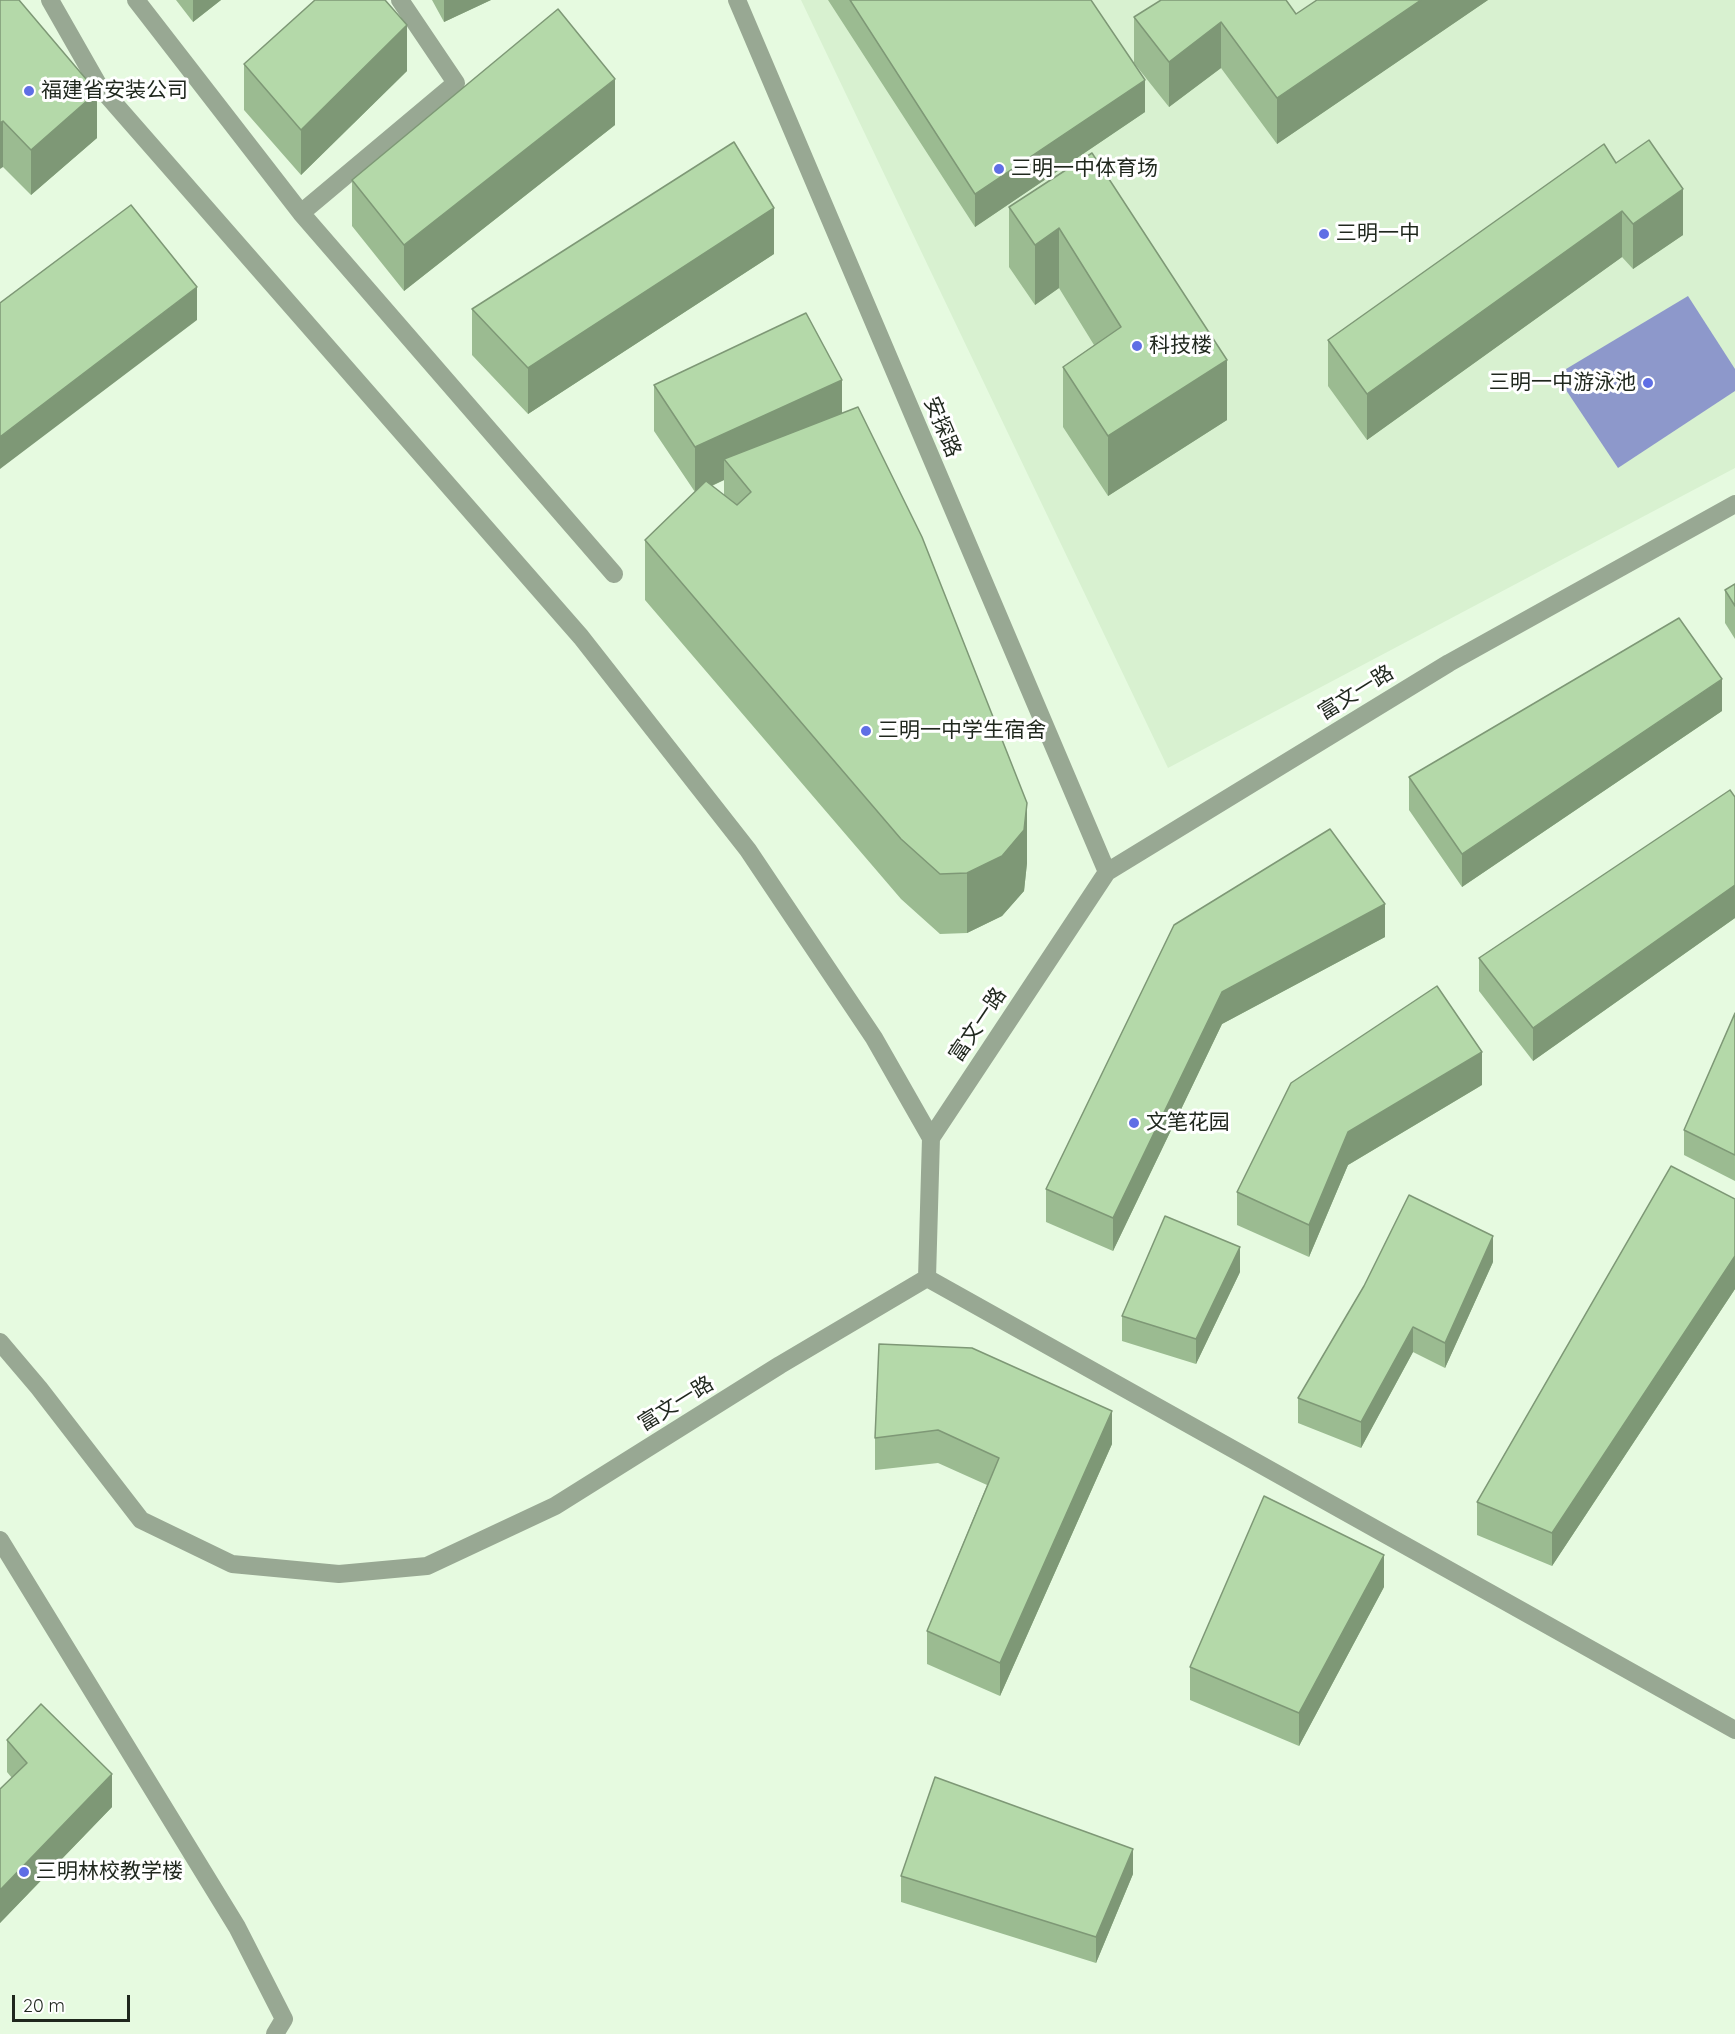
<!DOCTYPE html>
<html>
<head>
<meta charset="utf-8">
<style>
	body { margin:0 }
	#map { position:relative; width:1735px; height:2034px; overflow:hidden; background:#e6fae0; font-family:Quicksand,sans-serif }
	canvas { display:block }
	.scale { position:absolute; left:12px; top:1995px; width:118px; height:27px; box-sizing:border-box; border:3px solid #1f271d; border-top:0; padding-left:8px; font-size:18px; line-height:21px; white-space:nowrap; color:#1f271d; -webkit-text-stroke:4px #fff; paint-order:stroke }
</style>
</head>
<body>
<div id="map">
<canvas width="1735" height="2034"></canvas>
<div class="scale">20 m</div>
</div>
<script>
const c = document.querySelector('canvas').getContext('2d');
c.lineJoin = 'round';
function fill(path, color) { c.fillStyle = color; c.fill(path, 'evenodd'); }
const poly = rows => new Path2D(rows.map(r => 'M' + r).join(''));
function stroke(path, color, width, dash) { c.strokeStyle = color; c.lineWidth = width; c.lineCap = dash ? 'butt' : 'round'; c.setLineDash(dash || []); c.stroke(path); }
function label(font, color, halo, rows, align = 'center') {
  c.font = font + ' Quicksand,"Noto Sans SC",sans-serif'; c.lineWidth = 6; c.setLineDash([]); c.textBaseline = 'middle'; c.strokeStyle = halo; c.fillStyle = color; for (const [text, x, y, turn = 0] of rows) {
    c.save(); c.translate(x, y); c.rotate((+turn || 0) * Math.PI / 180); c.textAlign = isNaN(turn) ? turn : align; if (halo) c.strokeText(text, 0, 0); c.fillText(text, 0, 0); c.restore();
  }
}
fill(poly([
	[801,0,1735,0,1735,468,1168,768]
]), '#d8f1d0');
fill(poly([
	[1688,296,1735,369,1735,391,1618,468,1556,375]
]), '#8d98cb');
stroke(poly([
	[50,0,99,86,581,637,748,850,874,1038,931,1138],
	[136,0,301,213,614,574],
	[737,0,1107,872],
	[301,213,456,83,400,0],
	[927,1278,1735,1730],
	[0,1342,39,1388,141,1520,232,1564,339,1574,427,1566,555,1506,780,1365,927,1278,931,1138,1107,872,1449,663,1735,504],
	[0,1540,237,1927,284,2019,275,2034]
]), '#98a893', 18);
fill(poly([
	[0,0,97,138,31,195,3,167],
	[176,0,221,0,193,22],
	[432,0,491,0,444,22],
	[828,0,1091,0,1145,112,975,227],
	[1317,0,1488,0,1277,144,1221,68,1169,107,1134,63,1134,17,1296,14],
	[244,64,407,71,301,175,244,110],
	[615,125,404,291,352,226,352,180],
	[1092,153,1227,420,1108,496,1063,427,1063,367,1094,345,1059,288,1035,305,1009,267,1009,207],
	[1616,163,1683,235,1633,269,1622,257,1367,440,1328,386,1328,340],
	[774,254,528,414,472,355,472,309],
	[654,385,842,413,1027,863,1024,891,1002,916,967,933,940,934,901,899,645,600,645,540,695,492,654,431],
	[724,480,724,495,712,486],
	[1735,584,1735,639,1725,623,1725,590],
	[1722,711,1462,887,1409,810,1409,777],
	[1735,797,1735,918,1533,1061,1479,991,1479,958],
	[1174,925,1385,937,1222,1024,1113,1251,1046,1222,1046,1189],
	[1735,1013,1735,1181,1684,1155,1684,1130],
	[1482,1085,1348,1165,1309,1257,1237,1225,1237,1192],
	[1735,1199,1735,1289,1552,1566,1477,1535,1477,1502],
	[1493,1262,1445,1368,1413,1352,1361,1448,1298,1423,1298,1398],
	[1240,1272,1196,1364,1122,1341,1122,1316],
	[879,1344,1112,1444,1000,1696,927,1664,927,1631,987,1485,938,1463,875,1470,875,1438],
	[1384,1587,1299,1746,1190,1700,1190,1667],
	[7,1740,112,1807,0,1923,0,1789,12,1778,7,1772],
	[1133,1874,1096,1963,901,1902,901,1876]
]), '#9bbb91');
fill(poly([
	[193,0,221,0,193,22],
	[444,0,491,0,444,22],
	[1421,0,1488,0,1277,144,1277,98],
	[1221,22,1221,68,1169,107,1169,62],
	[407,25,407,71,301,175,301,130],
	[615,79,615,125,404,291,404,245],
	[1145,80,1145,112,975,227,975,194],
	[97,92,97,138,31,195,31,150],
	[3,121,3,167,0,169,0,123],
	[1683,189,1683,235,1633,269,1633,224],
	[774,208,774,254,528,414,528,368],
	[1622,211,1622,257,1367,440,1367,394],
	[1059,228,1059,288,1035,305,1035,245],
	[197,287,197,320,0,469,0,437],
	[1227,360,1227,420,1108,496,1108,436],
	[842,380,842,426,724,459,724,480,695,493,695,447],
	[1722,679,1722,711,1462,887,1462,854],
	[1027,803,1027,863,1024,891,1002,916,967,933,967,873],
	[1735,885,1735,918,1533,1061,1533,1028],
	[1385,904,1385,937,1222,1024,1113,1251,1113,1218,1222,992],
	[1482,1052,1482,1085,1348,1165,1309,1257,1309,1225,1348,1132],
	[1493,1236,1493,1262,1445,1368,1445,1343],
	[1240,1247,1240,1272,1196,1364,1196,1339],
	[1735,1256,1735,1289,1552,1566,1552,1533],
	[1413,1327,1413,1352,1361,1448,1361,1422],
	[1112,1411,1112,1444,1000,1696,1000,1663],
	[1384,1555,1384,1587,1299,1746,1299,1713],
	[112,1774,112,1807,0,1923,0,1890],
	[1133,1849,1133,1874,1096,1963,1096,1937]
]), '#7e9876');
const building = poly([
	[0,0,19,0,97,92,31,150,3,121,0,123,0,0],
	[315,0,385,0,407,25,301,130,244,64,315,0],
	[850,0,1091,0,1145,80,975,194,850,0],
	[1161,0,1286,0,1296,14,1317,0,1421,0,1277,98,1221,22,1169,62,1134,17,1161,0],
	[558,9,615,79,404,245,352,180,558,9],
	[1649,140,1683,189,1633,224,1622,211,1367,394,1328,340,1604,144,1616,163,1649,140],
	[734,142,774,208,528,368,472,309,734,142],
	[1092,153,1227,360,1108,436,1063,367,1121,327,1059,228,1035,245,1009,207,1092,153],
	[131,205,197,287,0,437,0,303,131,205],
	[806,313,842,380,695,447,654,385,806,313],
	[858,407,922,537,1027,803,1024,830,1002,856,967,873,940,874,901,839,645,540,706,481,737,505,751,492,724,459,858,407],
	[1735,584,1735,606,1725,590,1735,584],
	[1679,618,1722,679,1462,854,1409,777,1679,618],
	[1730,790,1735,797,1735,885,1533,1028,1479,958,1730,790],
	[1330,829,1385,904,1222,992,1113,1218,1046,1189,1174,925,1330,829],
	[1437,986,1482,1052,1348,1132,1309,1225,1237,1192,1291,1083,1437,986],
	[1735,1013,1735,1155,1684,1130,1735,1013],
	[1671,1166,1735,1199,1735,1256,1552,1533,1477,1502,1671,1166],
	[1409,1195,1493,1236,1445,1343,1413,1327,1361,1422,1298,1398,1364,1286,1409,1195],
	[1165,1216,1240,1247,1196,1339,1122,1316,1165,1216],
	[879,1344,972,1348,1112,1411,1000,1663,927,1631,999,1458,938,1430,875,1438,879,1344],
	[1264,1496,1384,1555,1299,1713,1190,1667,1264,1496],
	[41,1704,112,1774,0,1890,0,1789,27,1763,7,1740,41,1704],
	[935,1777,1133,1849,1096,1937,901,1876,935,1777]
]);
fill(building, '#b4d9a9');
stroke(building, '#7e9876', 1.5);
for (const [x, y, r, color] of [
	[29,91,6,"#5f6ee5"],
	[999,169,6,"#5f6ee5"],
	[1324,234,6,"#5f6ee5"],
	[1137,346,6,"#5f6ee5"],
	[1648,383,6,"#5f6ee5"],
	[866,731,6,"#5f6ee5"],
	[1134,1123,6,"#5f6ee5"],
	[24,1872,6,"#5f6ee5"]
]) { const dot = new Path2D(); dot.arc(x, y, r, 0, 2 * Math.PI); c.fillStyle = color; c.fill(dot); stroke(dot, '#fff', 2); }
label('21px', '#1f271d', '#fff', [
	["福建省安装公司",41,91],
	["三明一中体育场",1011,169],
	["三明一中",1336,234],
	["科技楼",1149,346],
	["三明一中游泳池",1636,383,"right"],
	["三明一中学生宿舍",878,731],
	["文笔花园",1146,1123],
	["三明林校教学楼",36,1872]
], 'left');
label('21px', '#1f271d', '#fff', [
	["安探路",942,427,67],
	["富文一路",1356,693,-32],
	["富文一路",978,1025,-56],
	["富文一路",676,1404,-32]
]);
</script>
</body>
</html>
